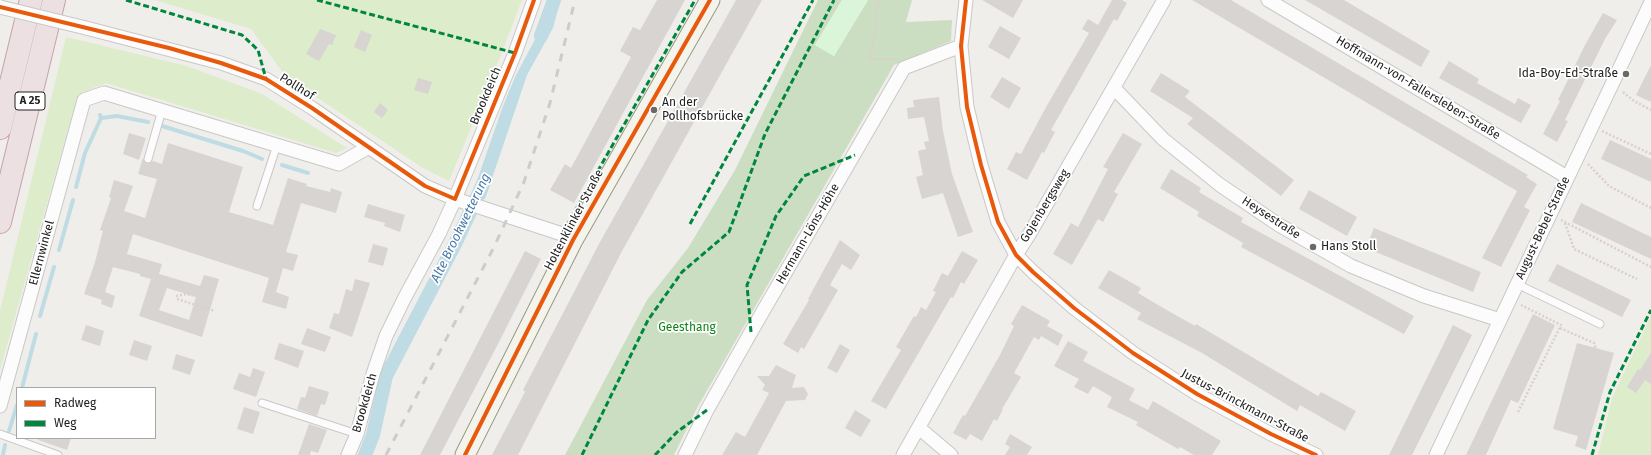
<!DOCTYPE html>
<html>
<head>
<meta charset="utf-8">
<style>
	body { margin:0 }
	#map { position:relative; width:1651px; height:455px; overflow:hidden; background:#f0eeeb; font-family:"Fira Sans",sans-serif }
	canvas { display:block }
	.legend { position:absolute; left:16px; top:387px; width:140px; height:52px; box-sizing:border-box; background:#fff; border:1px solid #a7a7a7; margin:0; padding:5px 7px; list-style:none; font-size:12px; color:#222 }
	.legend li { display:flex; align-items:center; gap:8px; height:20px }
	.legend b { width:20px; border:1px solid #a7a7a7 }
</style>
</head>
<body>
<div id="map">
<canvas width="1651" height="455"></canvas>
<ul class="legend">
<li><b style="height:5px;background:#e8590c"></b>Radweg</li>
<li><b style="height:5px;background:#00873e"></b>Weg</li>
</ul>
</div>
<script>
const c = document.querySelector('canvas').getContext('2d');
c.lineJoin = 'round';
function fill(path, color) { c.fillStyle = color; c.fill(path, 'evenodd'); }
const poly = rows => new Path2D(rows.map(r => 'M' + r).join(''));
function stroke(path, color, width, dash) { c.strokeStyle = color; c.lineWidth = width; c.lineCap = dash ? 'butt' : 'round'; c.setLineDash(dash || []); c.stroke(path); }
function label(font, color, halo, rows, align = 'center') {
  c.font = font + ' "Fira Sans",sans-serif'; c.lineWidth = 3.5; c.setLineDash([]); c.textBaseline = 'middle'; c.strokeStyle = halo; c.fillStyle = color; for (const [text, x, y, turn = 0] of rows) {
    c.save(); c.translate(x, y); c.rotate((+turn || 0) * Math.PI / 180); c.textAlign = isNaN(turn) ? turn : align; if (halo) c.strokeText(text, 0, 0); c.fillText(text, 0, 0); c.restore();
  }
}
fill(poly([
	[155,0,522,0,497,65,449,181,423,168,286,77,251,29],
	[66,37,187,66,262,94,347,148,336,153,106,83,78,94,0,370,0,311],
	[1651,316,1651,455,1598,455,1612,398]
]), '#ddeccb');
fill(poly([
	[818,0,842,0,815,45,834,56,868,0,912,0,906,22,952,20,951,41,894,65,697,408,674,455,565,455,647,300,688,248,735,170]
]), '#cbdec1');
fill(poly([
	[842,0,868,0,834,56,815,45]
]), '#daf5da');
fill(poly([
	[560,2,553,28,527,75,485,199,472,195,503,106,515,77,541,28]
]), '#bfdbe3');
stroke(poly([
	[101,118,117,116,148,122],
	[162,126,243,151,262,159],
	[282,165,308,173],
	[76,187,85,153,101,118,100,115],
	[59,250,73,200],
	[40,316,54,267],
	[22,388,36,334],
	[9,431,17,405],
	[3,455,5,445]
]), '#bfdbe3', 4);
stroke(poly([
	[541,36,554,0],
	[365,455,373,435,386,376,456,242,485,180]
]), '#bfdbe3', 14);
fill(poly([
	[657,0,685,0,574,203,550,190,565,164,571,168,631,57,620,51,633,27,640,30],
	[736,0,762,0,621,253,518,455,492,455,525,392,523,390,600,242],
	[982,0,1023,0,1013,18],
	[1112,0,1122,0,1127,3,1117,21,1114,19,1051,130,1055,132,1044,153,1042,152,1027,180,1007,169,1016,152,1021,154,1045,109,1089,33,1082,29,1088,19,1098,25],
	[1192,0,1231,0,1528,175,1526,177,1537,184,1524,207,1530,210,1501,267,1482,258,1517,191],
	[1305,0,1344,0,1430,51,1421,67],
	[1603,13,1617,20,1605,39,1565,120,1568,121,1557,142,1543,134,1560,101,1558,100,1585,45],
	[1000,26,1021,38,1009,59,988,47],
	[320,29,336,35,332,45,329,44,319,61,306,54],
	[361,30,372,35,365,52,354,47],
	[1449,61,1479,79,1477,83,1515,104,1518,98,1531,105,1521,123,1439,78],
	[1651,65,1651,102,1636,95],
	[1161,73,1190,91,1185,97,1294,180,1281,196,1187,124,1193,118,1150,91],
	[1002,77,1021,88,1009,109,990,97],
	[418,78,432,82,428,94,414,90],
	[939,97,943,131,952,174,973,232,958,237,943,193,922,199,916,177,923,175,918,151,926,149,924,142,929,141,924,117,908,119,907,108,914,107,913,100],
	[380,103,388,110,382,118,374,112],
	[129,133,146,138,139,160,123,154],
	[1123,133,1142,144,1114,192,1118,194,1103,222,1098,219,1072,265,1053,254,1071,223,1078,227,1108,169,1103,167],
	[1610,140,1651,159,1651,182,1601,159],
	[168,143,243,167,229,212,273,225,288,178,307,184,306,186,330,192,331,188,342,192,336,213,301,203,286,252,298,255,293,271,283,268,276,292,289,297,286,309,262,302,269,278,133,234,127,254,162,264,159,274,200,286,204,275,219,279,202,337,139,316,151,279,140,276,140,274,113,267,104,295,105,292,115,296,112,308,101,304,102,300,84,294,95,262,103,231,100,230,111,198,109,197,114,180,133,186,124,211,145,218,157,179,138,174,143,158,147,164,153,161,162,164],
	[167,288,196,297,189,320,159,310],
	[1171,169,1201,188,1199,192,1243,218,1241,222,1414,316,1404,334,1241,247,1243,243,1197,216,1199,212,1160,188],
	[1309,190,1357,217,1347,236,1299,209],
	[1581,203,1651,237,1651,259,1572,222],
	[368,204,405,215,400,232,384,226,385,223,364,217],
	[1374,228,1481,272,1473,292,1366,248],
	[840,240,860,255,851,270,842,264,830,285,838,290,804,349,801,347,798,353,783,344,809,300,808,299],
	[373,244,388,248,383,266,368,262],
	[525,251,541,259,498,344,440,455,420,455],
	[962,251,978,260,964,284,961,282,953,298,951,297,886,409,871,401,901,350,896,347,914,316,916,317,921,307,926,310,936,292,933,291,942,273,948,276],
	[1557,264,1631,300,1622,317,1548,281],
	[1109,270,1141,288,1138,293,1165,309,1195,326,1196,324,1318,396,1321,392,1356,411,1345,431,1300,405,1297,411,1202,353,1137,319,1141,313,1098,288],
	[355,279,370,283,352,337,329,328,334,313,339,314,346,289,352,291],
	[1022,305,1050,321,1047,326,1063,335,1058,346,1041,336,1039,340,1034,337,1014,373,1021,377,1002,409,1003,409,997,421,994,419,982,441,970,434,966,440,953,433,963,415,965,416,1000,355,1014,326,1011,324],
	[1533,314,1555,325,1518,403,1511,400,1486,455,1466,455],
	[86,325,104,331,100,346,81,340],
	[1453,325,1472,335,1412,455,1389,455],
	[307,328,331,337,325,352,301,344],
	[134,340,152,346,147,361,129,355],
	[1068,341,1088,352,1083,361,1135,389,1129,400,1148,410,1153,401,1221,441,1212,455,1194,455,1180,447,1178,449,1136,425,1138,422,1107,407,1112,397,1093,386,1088,394,1074,387,1079,379,1054,366],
	[279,343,304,351,298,368,274,359],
	[1577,343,1614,353,1586,450,1575,446,1578,436,1553,429],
	[840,344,850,350,837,373,827,368],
	[1651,353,1651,384,1645,380,1636,393,1627,387,1638,369,1640,370],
	[176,354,195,360,190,375,172,369],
	[776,365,796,375,792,388,804,387,808,394,805,400,786,401,757,455,722,455,736,432,745,437,769,393,762,390,765,385,757,376,769,376],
	[253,368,265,372,256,397,233,389,239,373,250,377],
	[309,386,329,392,325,405,321,404,317,416,297,409,301,397,305,398],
	[244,407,260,412,253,434,237,429],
	[855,410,871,420,861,437,845,428],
	[309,424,327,430,318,453,311,451,310,455,298,455],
	[1010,434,1032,447,1027,455,1005,455,1010,447,1005,444],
	[38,438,71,438,67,450,38,440]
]), '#d7d4d2');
const lane = poly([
	[148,159,162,110],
	[257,206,277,145],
	[1517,284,1600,324],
	[262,403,357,434],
	[0,434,58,455]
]);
const street = poly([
	[966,0,961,46,967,107,981,165,998,222,1016,255,1033,272,1074,308,1133,353,1197,394,1271,434,1316,455],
	[1268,0,1567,177],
	[86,28,221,63,266,79,312,108,425,186,455,199,562,234,573,240],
	[1114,88,1163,139,1220,185,1279,225,1351,266,1424,296,1500,320],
	[0,406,84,100,104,93,339,164,369,147],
	[919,428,951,455],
	[348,455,357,434,373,374,386,336,404,299,439,234,455,199,515,53,534,0],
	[685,455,707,410,751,332,904,68,961,46],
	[903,455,1016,255,1030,233,1164,0],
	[1436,455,1651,2]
]);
const secondary = poly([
	[465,455,573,240,710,0]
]);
const highway = poly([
	[0,128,31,0],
	[0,222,54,0]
]);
stroke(lane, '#c9c8c7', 9);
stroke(street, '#c9c8c7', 15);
stroke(secondary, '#999a82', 21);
stroke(highway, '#c5a2ac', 24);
stroke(poly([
	[878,0,875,35,869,59,895,59],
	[1623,92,1634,101,1651,110],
	[1602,131,1651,154],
	[1588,164,1609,186,1651,208],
	[1561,220,1651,267],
	[1565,223,1574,249,1637,279],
	[176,296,186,294,196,296],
	[177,299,215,311],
	[1560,328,1594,343,1596,349],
	[1518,412,1561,325,1521,305]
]), '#dccecd', 2.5, [2, 2]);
stroke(lane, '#fdfcfc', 7);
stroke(street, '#fdfcfc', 13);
stroke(secondary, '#f4f4ed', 19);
stroke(highway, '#ece0e2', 22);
stroke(poly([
	[386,455,494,247,524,182,550,103,575,0]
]), '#ccc', 3, [8, 8]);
const streetBridge = poly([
	[0,7,86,28]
]);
stroke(streetBridge, '#c9c8c7', 15, []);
stroke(streetBridge, '#fdfcfc', 13);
stroke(poly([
	[126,0,242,35,258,50,266,79],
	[317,0,515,53],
	[690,224,813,0],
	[562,234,695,0],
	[751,332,747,285,776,216,804,176,855,155],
	[582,455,648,320,682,272,729,232,765,134,834,0],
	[655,455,677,432,707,410],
	[1592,455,1610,392,1651,310]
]), '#00873e', 3, [6, 3]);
stroke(poly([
	[966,0,961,46,967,107,981,165,998,222,1016,255,1033,272,1074,308,1133,353,1197,394,1271,434,1316,455],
	[0,7,169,48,221,63,266,79,312,108,425,186,455,199,515,53,534,0],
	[465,455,573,240,710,0]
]), '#e8590c', 4);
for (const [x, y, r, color] of [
	[1626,74,4,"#6a6968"],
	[654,110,4,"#6a6968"],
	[1313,247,4,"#6a6968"]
]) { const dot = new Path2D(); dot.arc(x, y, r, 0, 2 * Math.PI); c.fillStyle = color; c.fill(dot); stroke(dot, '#fff', 1.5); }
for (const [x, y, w] of [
	[30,101,30]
]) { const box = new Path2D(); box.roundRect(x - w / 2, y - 9, w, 18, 3); c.fillStyle = '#fff'; c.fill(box); stroke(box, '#222', 1); }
label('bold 11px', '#222', null, [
	["A 25",30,101]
]);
label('12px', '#222', '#fff', [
	["Ida-Boy-Ed-Straße",1618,74,"right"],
	["An der",662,103],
	["Pollhofsbrücke",662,117],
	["Hans Stoll",1321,247]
], 'left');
label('12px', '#222', '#fff', [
	["Pollhof",297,87,32],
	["Hoffmann-von-Fallersleben-Straße",1418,88,31],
	["Brookdeich",486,96,-67],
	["Gojenbergsweg",1045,206,-59],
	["Heysestraße",1271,218,33],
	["Holtenklinker Straße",574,220,-62],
	["August-Bebel-Straße",1543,228,-65],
	["Hermann-Löns-Höhe",808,234,-60],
	["Ellernwinkel",42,253,-75],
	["Brookdeich",365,403,-74],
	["Justus-Brinckmann-Straße",1245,406,28]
]);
label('12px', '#0c8416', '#fff', [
	["Geesthang",687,328]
]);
label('italic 13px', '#4a7aab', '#fff', [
	["Alte Brookwetterung",461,228,-64]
]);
</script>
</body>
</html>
